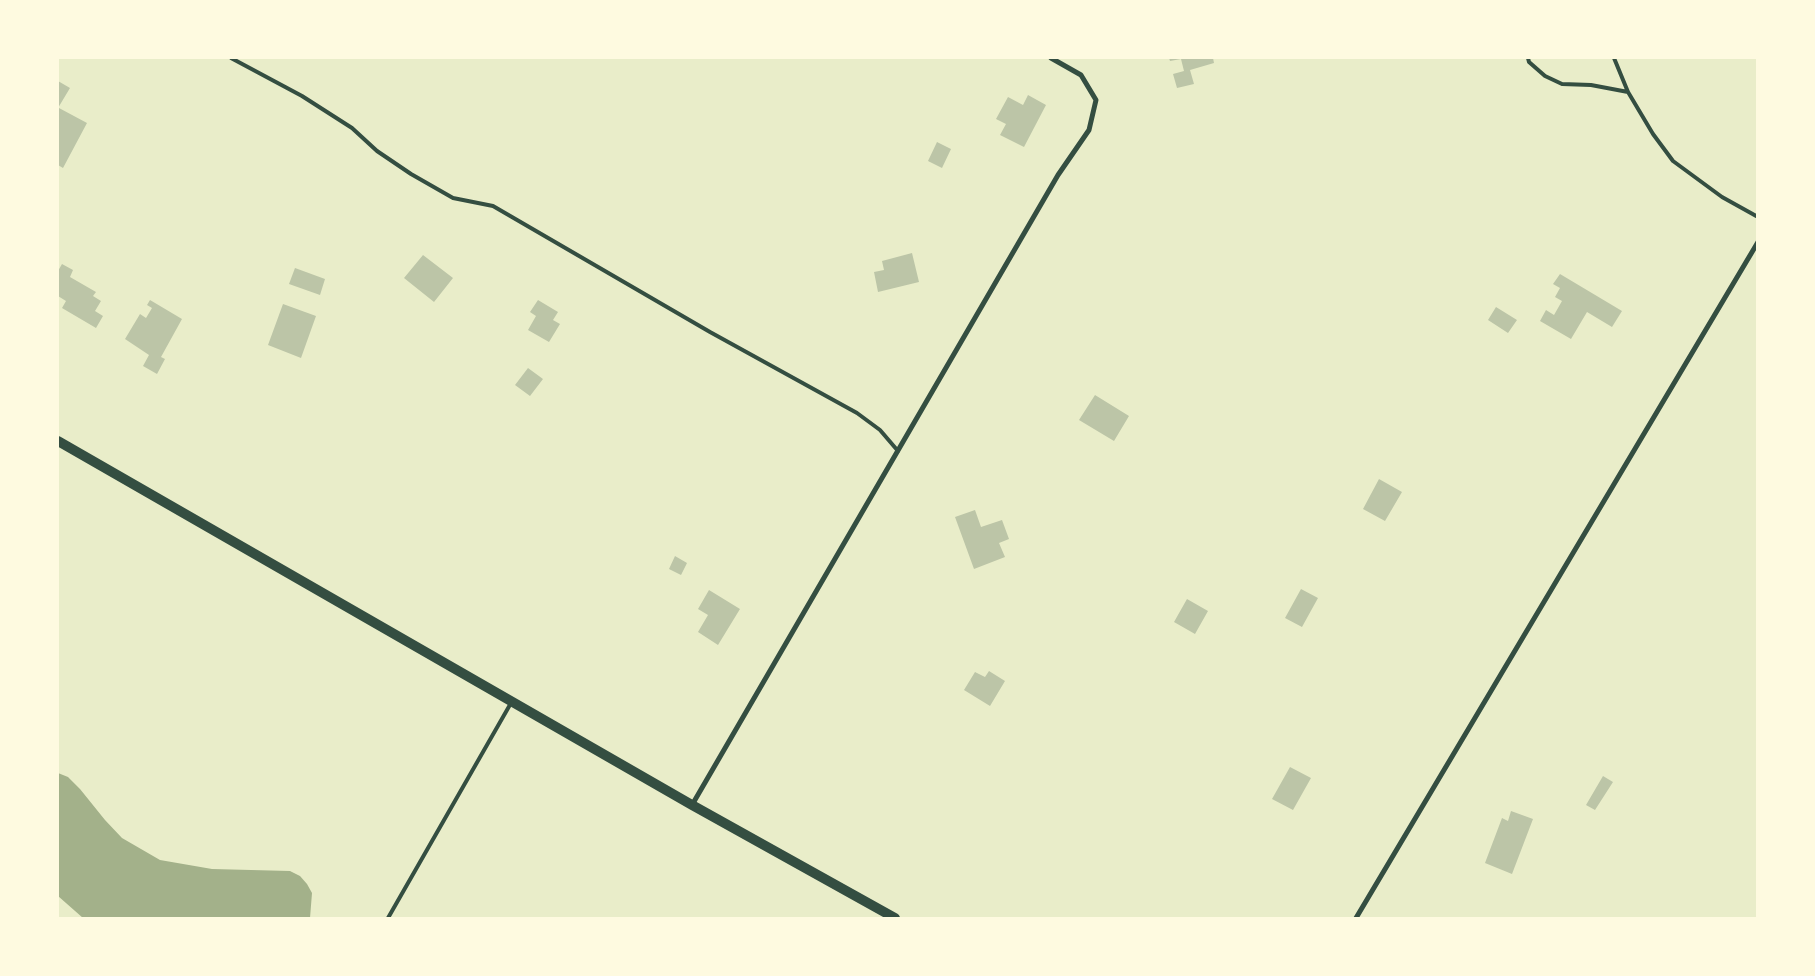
<!DOCTYPE html>
<html>
<head>
<meta charset="utf-8">
<style>
	body { margin:0 }
	#map { position:relative; width:1815px; height:976px; overflow:hidden; background:#e9edc9; font-family:Helvetica,sans-serif }
	canvas { display:block }
	.frame { position:absolute; inset:0; border:59px solid #fefae0; pointer-events:none }
</style>
</head>
<body>
<div id="map">
<canvas width="1815" height="976"></canvas>
<div class="frame"></div>
</div>
<script>
const c = document.querySelector('canvas').getContext('2d');
c.lineJoin = 'round';
function fill(path, color) { c.fillStyle = color; c.fill(path, 'evenodd'); }
const poly = rows => new Path2D(rows.map(r => 'M' + r).join(''));
function stroke(path, color, width, dash) { c.strokeStyle = color; c.lineWidth = width; c.lineCap = dash ? 'butt' : 'round'; c.setLineDash(dash || []); c.stroke(path); }
fill(poly([
	[58,773,68,777,80,789,105,820,122,838,160,860,212,869,290,871,300,876,307,884,312,893,310,918,83,918,58,896]
]), '#a3b18a');
fill(poly([
	[1169,58,1213,58,1214,63,1190,70,1194,84,1177,88,1173,74,1184,71,1181,59,1170,61],
	[58,81,70,88,58,108],
	[1028,95,1046,105,1024,147,1000,135,1006,124,996,119,1008,97,1023,105],
	[59,108,87,123,63,168,58,165],
	[937,142,951,149,942,168,928,161],
	[912,253,919,282,878,292,874,272,884,270,882,261],
	[423,255,453,278,434,302,404,278],
	[62,264,73,270,70,277,96,292,93,296,101,301,95,311,103,316,96,328,62,308,66,301,58,296,58,271],
	[295,268,325,279,320,295,289,284],
	[1560,274,1622,311,1612,327,1587,312,1571,339,1540,321,1546,310,1554,315,1562,301,1555,297,1560,288,1553,284],
	[150,300,182,319,161,357,165,359,157,374,143,366,149,355,125,339,140,314,146,318,152,308,147,305],
	[538,300,558,312,553,320,560,324,549,342,528,330,536,316,530,312],
	[283,304,316,316,301,358,268,345],
	[1496,307,1517,320,1508,333,1488,320],
	[528,368,543,379,530,396,515,385],
	[1095,395,1129,416,1114,441,1079,420],
	[1379,479,1402,492,1385,521,1363,509],
	[975,510,981,527,1002,520,1009,539,999,543,1005,557,974,569,955,517],
	[675,556,687,563,681,575,669,569],
	[1301,589,1318,598,1302,627,1285,618],
	[709,590,740,609,718,645,698,632,708,615,698,609],
	[1187,599,1208,611,1195,634,1174,622],
	[989,671,1005,681,990,706,964,690,975,672,985,677],
	[1290,767,1311,778,1293,810,1272,799],
	[1603,776,1613,782,1595,810,1586,805],
	[1511,811,1533,819,1512,874,1485,863,1502,818,1508,821]
]), '#bcc5a7');
stroke(poly([
	[231,58,302,96,352,128,377,151,411,174,453,198,493,206,710,332,857,413,880,430,898,451],
	[1528,58,1529,62,1545,76,1562,84,1591,85,1628,92],
	[1614,58,1628,92,1653,134,1673,161,1722,197,1758,217],
	[388,918,511,703]
]), '#344e41', 4);
stroke(poly([
	[692,805,1058,175,1089,130,1096,100,1081,75,1051,58],
	[1356,918,1758,242]
]), '#344e41', 5);
stroke(poly([
	[58,441,692,805,895,918]
]), '#344e41', 10);
</script>
</body>
</html>
